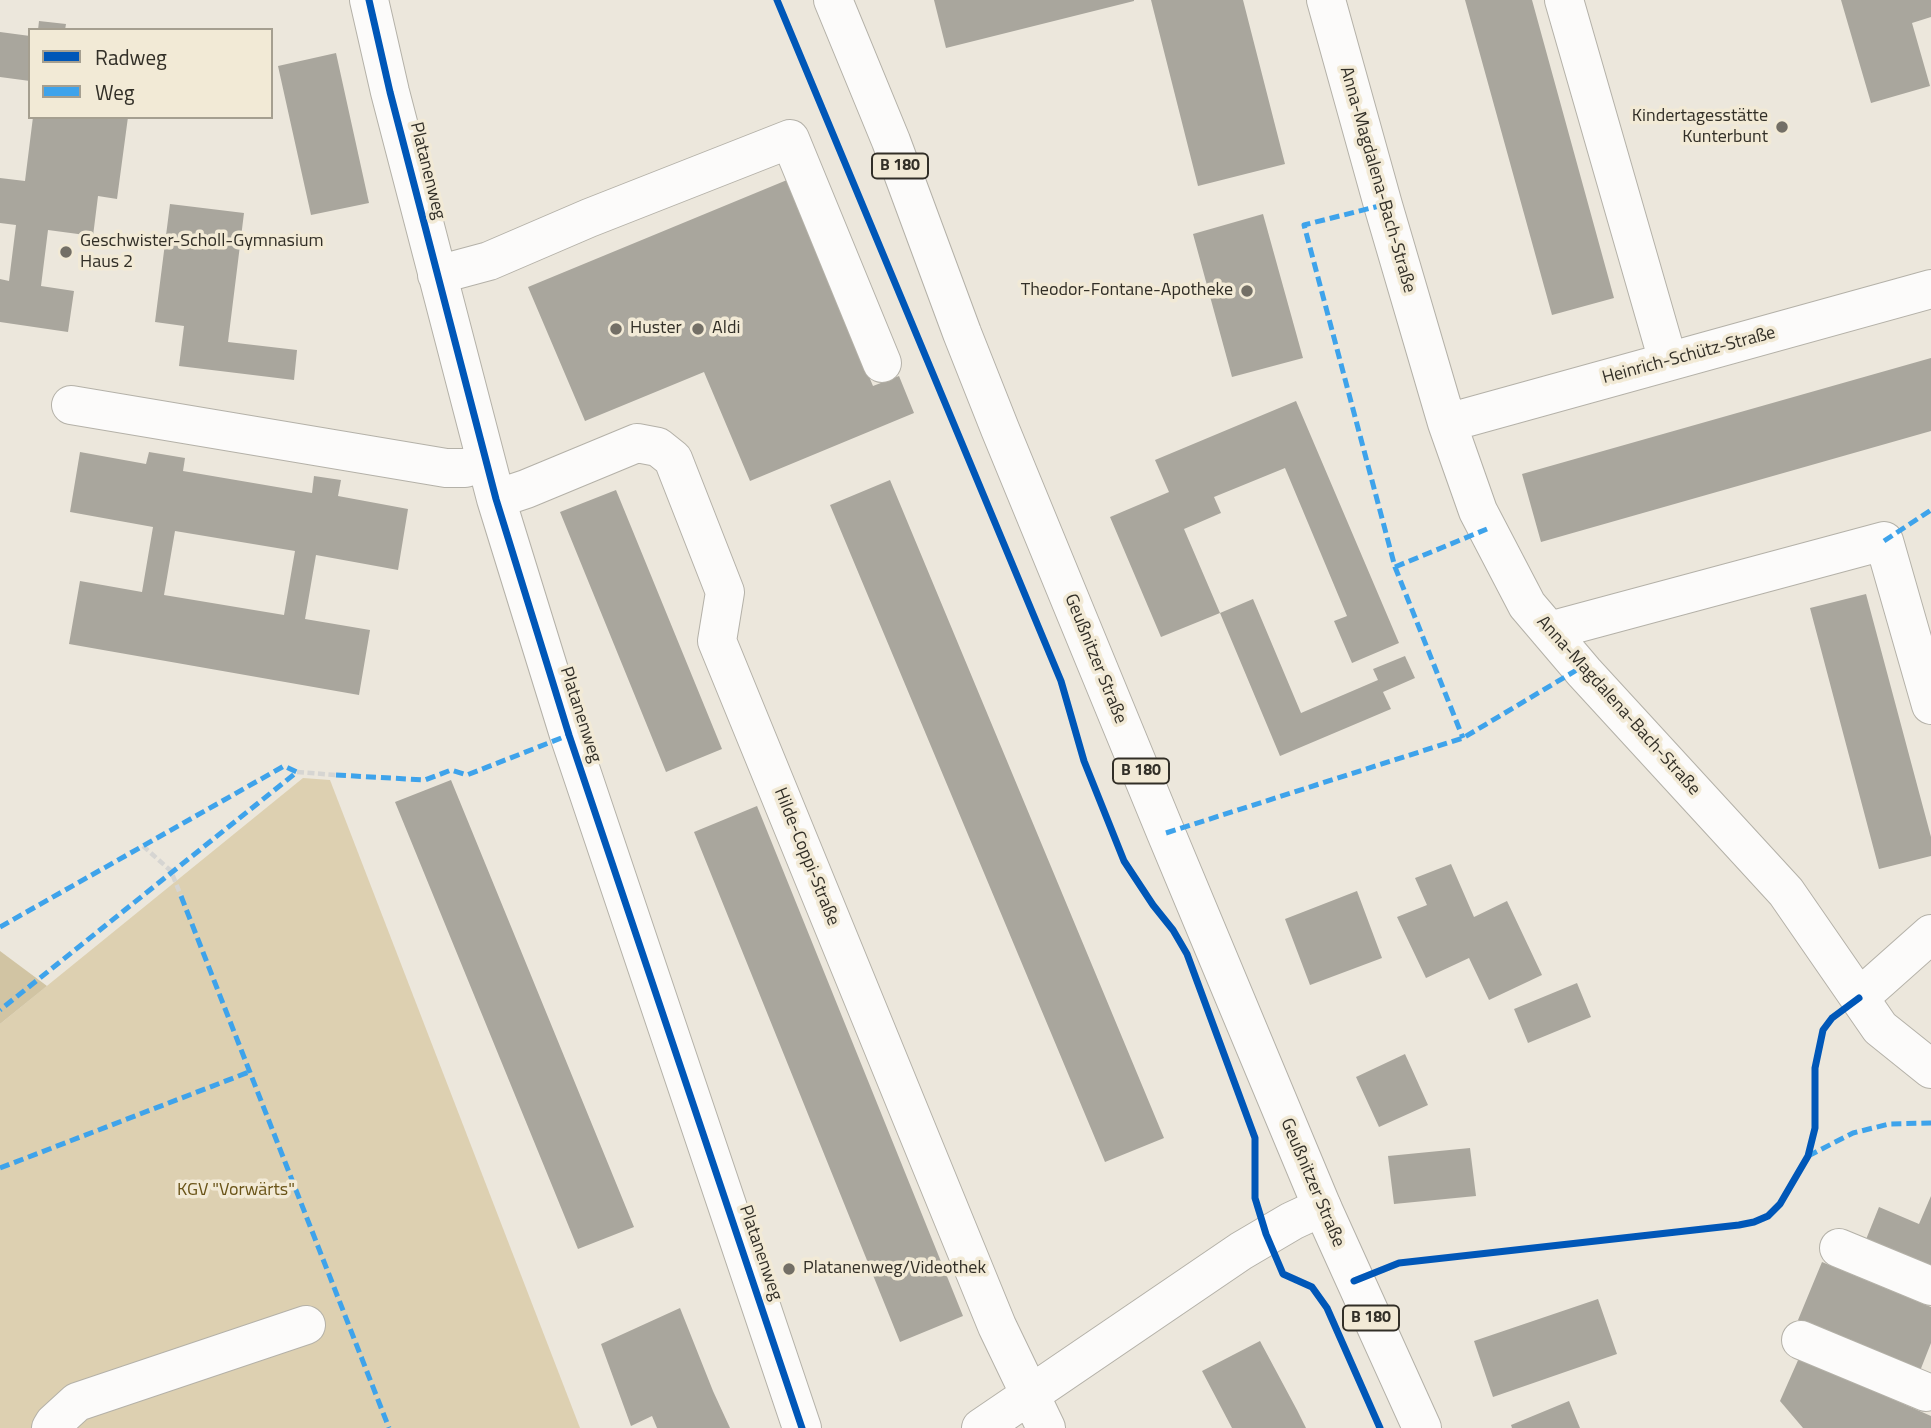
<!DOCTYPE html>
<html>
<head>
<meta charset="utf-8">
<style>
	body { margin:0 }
	#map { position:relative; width:1931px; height:1428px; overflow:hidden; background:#ece7dc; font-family:"Titillium Web",sans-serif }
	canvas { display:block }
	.legend { position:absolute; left:28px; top:28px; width:245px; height:91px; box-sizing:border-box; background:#f2ead6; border:2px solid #a59f90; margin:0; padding:9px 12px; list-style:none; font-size:21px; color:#322f27 }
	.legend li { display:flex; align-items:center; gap:14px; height:35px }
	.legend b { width:35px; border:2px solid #a59f90 }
</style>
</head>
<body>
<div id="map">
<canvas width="1931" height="1428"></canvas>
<ul class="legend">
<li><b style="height:9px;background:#0057b8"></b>Radweg</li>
<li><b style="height:9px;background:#3ea3eb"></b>Weg</li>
</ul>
</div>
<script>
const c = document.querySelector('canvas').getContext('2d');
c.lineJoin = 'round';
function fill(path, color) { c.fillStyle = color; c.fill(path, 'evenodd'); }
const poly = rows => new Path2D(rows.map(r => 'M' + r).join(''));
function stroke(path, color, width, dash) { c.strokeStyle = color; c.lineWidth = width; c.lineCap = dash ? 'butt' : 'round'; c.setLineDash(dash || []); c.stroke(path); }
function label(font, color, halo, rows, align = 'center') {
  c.font = font + ' "Titillium Web",sans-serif'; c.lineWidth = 7; c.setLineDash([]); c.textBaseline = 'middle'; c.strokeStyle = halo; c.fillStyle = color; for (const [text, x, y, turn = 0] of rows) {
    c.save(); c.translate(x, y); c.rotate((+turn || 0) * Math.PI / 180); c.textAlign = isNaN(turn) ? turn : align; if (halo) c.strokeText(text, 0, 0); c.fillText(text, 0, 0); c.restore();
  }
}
fill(poly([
	[303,778,330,780,580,1428,0,1428,0,1024]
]), '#ddd0b1');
fill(poly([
	[0,951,47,986,0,1024]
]), '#d1c4a3');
fill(poly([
	[934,0,1134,0,1134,1,946,48],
	[1151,0,1243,0,1285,164,1198,186],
	[1465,0,1532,0,1614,298,1552,315],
	[1841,0,1931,0,1931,17,1912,23,1930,86,1871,103],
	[39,21,66,24,65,30,38,30],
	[0,32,30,36,30,81,0,77],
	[336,53,369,203,311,215,278,66],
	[33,117,128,117,117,199,98,196,93,236,48,230,41,286,74,291,68,332,0,322,0,279,9,281,16,225,0,223,0,178,25,181],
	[787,180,873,386,899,376,914,413,750,481,704,372,585,421,528,287],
	[170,204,244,213,228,342,297,350,294,380,179,366,184,326,155,322],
	[1263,214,1303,358,1232,377,1193,234],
	[1931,358,1931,431,1541,542,1522,474],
	[1296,401,1399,643,1352,663,1334,621,1347,616,1285,468,1214,497,1221,513,1184,529,1220,613,1253,599,1301,713,1378,680,1373,669,1405,656,1415,678,1383,692,1391,709,1280,756,1220,613,1161,637,1110,517,1169,492,1155,460],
	[80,452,146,464,149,452,185,458,183,471,312,493,314,476,341,480,338,496,408,509,398,570,316,555,305,619,370,630,359,695,69,644,80,581,142,592,153,527,70,512],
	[175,531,295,551,284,615,164,595],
	[890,480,1164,1138,1105,1162,830,505],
	[616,490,722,749,666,772,560,512],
	[1866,594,1931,837,1931,856,1879,869,1810,608],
	[451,780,634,1227,578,1249,395,802],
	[757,806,963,1316,900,1342,694,832],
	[1451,864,1474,917,1507,901,1542,975,1489,1000,1469,958,1426,978,1397,917,1427,905,1415,878],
	[1357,891,1382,958,1310,985,1285,919],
	[1577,983,1591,1017,1528,1043,1514,1009],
	[1405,1054,1428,1105,1379,1127,1356,1077],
	[1470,1148,1476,1196,1394,1204,1388,1156],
	[1931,1196,1931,1269,1865,1242,1879,1207,1919,1224],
	[1822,1262,1931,1307,1931,1343,1920,1371,1798,1320],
	[1598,1299,1617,1354,1493,1397,1474,1341],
	[680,1308,713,1391,730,1428,657,1428,652,1416,631,1426,601,1344],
	[1260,1341,1297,1410,1306,1428,1232,1428,1202,1371],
	[1799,1358,1931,1416,1931,1428,1803,1428,1780,1401],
	[1569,1401,1580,1428,1512,1428,1511,1425]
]), '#a9a69d');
const minor = poly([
	[369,0,390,92,496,499,569,735,802,1428],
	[1326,0,1383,205,1447,423,1478,511,1527,605,1584,672,1786,892,1880,1028,1931,1069],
	[1564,0,1668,361],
	[437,275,489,261,589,218,790,139,882,363],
	[71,405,446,468,465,468,486,462],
	[1447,423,1931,289],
	[496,499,526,489,637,443,658,447,673,459,725,592,717,641,997,1326,1046,1428],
	[1549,631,1884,541,1931,705],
	[1859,998,1931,934],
	[1839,1248,1931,1286],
	[1801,1340,1926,1392],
	[51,1428,54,1423,77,1402,306,1325],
	[981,1428,1241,1251,1292,1221,1322,1207]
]);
const major = poly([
	[833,0,891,141,962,333,1000,429,1166,833,1322,1207,1422,1428]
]);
stroke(minor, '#b4b1a8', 40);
stroke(major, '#b4b1a8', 40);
stroke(poly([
	[297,772,336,775],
	[143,846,171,871,181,896]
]), '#d6d5d2', 4.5, [7, 3.5]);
stroke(minor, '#fcfbfa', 38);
stroke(major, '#fcfbfa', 38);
stroke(poly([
	[1383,205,1304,225,1395,567,1463,738],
	[1884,541,1931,510],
	[1395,567,1487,529],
	[336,775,425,780,451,770,467,775,569,735],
	[1166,833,1463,738,1580,668],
	[181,896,389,1428],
	[0,927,284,766,297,772,0,1010],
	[1808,1156,1853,1133,1889,1124,1931,1123],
	[0,1168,249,1072]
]), '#3ea3eb', 5, [10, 5]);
stroke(poly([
	[369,0,390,92,496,499,569,735,802,1428],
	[777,0,1061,681,1084,761,1124,861,1153,905,1173,930,1187,954,1255,1138,1255,1198,1266,1234,1283,1274,1312,1287,1327,1308,1380,1428],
	[1354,1281,1399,1263,1739,1225,1754,1222,1768,1216,1780,1204,1808,1156,1815,1128,1815,1068,1823,1030,1832,1018,1859,998]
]), '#0057b8', 7);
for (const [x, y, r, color] of [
	[1782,127,7,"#736f66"],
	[66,252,7,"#736f66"],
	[1247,291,7,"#736f66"],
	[616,329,7,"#736f66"],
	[698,329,7,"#736f66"],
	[789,1269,7,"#736f66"]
]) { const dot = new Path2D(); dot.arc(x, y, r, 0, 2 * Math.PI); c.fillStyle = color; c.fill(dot); stroke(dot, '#f2ead6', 2.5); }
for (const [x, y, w] of [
	[900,166,56],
	[1141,771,56],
	[1371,1318,56]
]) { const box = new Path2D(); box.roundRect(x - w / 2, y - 12.5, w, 25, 5); c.fillStyle = '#f2ead6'; c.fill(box); stroke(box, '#322f27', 2); }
label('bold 16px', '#322f27', null, [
	["B 180",900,166],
	["B 180",1141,771],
	["B 180",1371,1318]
]);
label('18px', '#322f27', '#f2ead6', [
	["Kindertagesstätte",1768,117,"right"],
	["Kunterbunt",1768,138,"right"],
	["Geschwister-Scholl-Gymnasium",80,242],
	["Haus 2",80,263],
	["Theodor-Fontane-Apotheke",1233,291,"right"],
	["Huster",630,329],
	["Aldi",712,329],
	["Platanenweg/Videothek",803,1269]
], 'left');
label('18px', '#322f27', '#f2ead6', [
	["Platanenweg",427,171,76],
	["Anna-Magdalena-Bach-Straße",1377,180,74],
	["Heinrich-Schütz-Straße",1689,356,-15],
	["Geußnitzer Straße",1095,659,68],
	["Anna-Magdalena-Bach-Straße",1618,706,48],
	["Platanenweg",580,715,72],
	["Hilde-Coppi-Straße",806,857,68],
	["Geußnitzer Straße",1312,1183,67],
	["Platanenweg",760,1253,71]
]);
label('18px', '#6a5418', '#f2ead6', [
	["KGV \"Vorwärts\"",236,1191]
]);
</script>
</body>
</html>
